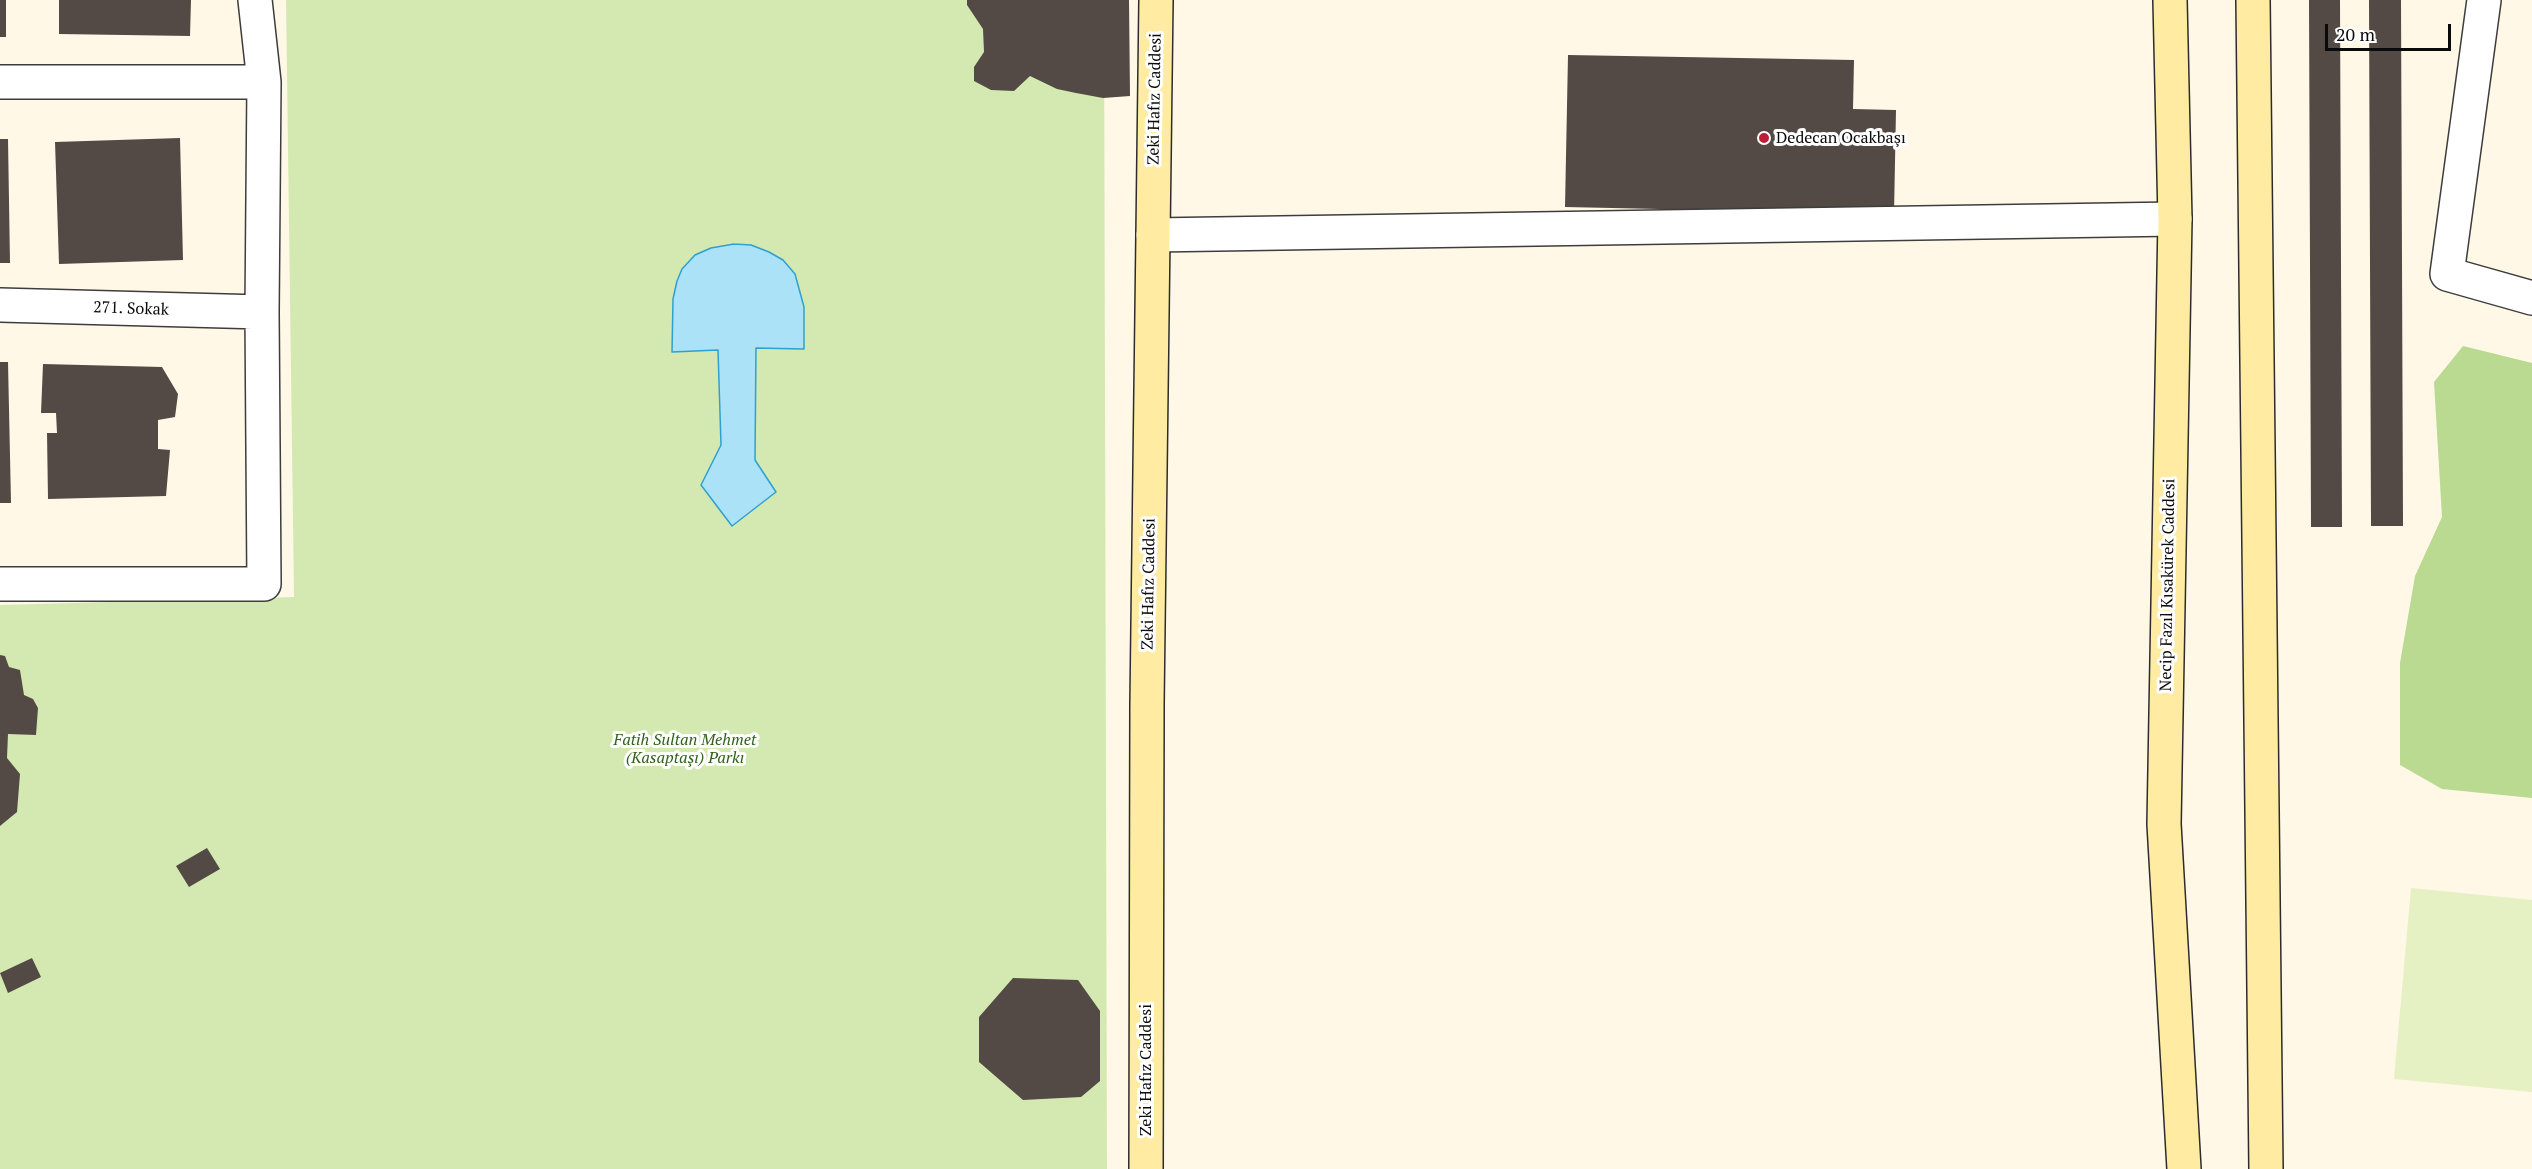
<!DOCTYPE html>
<html>
<head>
<meta charset="utf-8">
<style>
	body { margin:0 }
	#map { position:relative; width:2532px; height:1169px; overflow:hidden; background:#fff8e7; font-family:"PT Serif",serif }
	canvas { display:block }
	.scale { position:absolute; left:2325px; top:24px; width:126px; height:27px; box-sizing:border-box; border:3px solid #0a0a0a; border-top:0; padding-left:8px; font-size:18px; line-height:21px; white-space:nowrap; color:#0a0a0a; -webkit-text-stroke:4px #fff; paint-order:stroke }
</style>
</head>
<body>
<div id="map">
<canvas width="2532" height="1169"></canvas>
<div class="scale">20 m</div>
</div>
<script>
const c = document.querySelector('canvas').getContext('2d');
c.lineJoin = 'round';
function fill(path, color) { c.fillStyle = color; c.fill(path, 'evenodd'); }
const poly = rows => new Path2D(rows.map(r => 'M' + r).join(''));
function stroke(path, color, width, dash) { c.strokeStyle = color; c.lineWidth = width; c.lineCap = dash ? 'butt' : 'round'; c.setLineDash(dash || []); c.stroke(path); }
function label(font, color, halo, rows, align = 'center') {
  c.font = font + ' "PT Serif",serif'; c.lineWidth = 6; c.setLineDash([]); c.textBaseline = 'middle'; c.strokeStyle = halo; c.fillStyle = color; for (const [text, x, y, turn = 0] of rows) {
    c.save(); c.translate(x, y); c.rotate((+turn || 0) * Math.PI / 180); c.textAlign = isNaN(turn) ? turn : align; if (halo) c.strokeText(text, 0, 0); c.fillText(text, 0, 0); c.restore();
  }
}
fill(poly([
	[286,0,1104,0,1107,1169,0,1169,0,605,294,597]
]), '#d4e9b1');
fill(poly([
	[2463,346,2532,363,2532,798,2442,789,2400,765,2400,663,2415,576,2442,517,2434,382]
]), '#b9da90');
fill(poly([
	[2411,888,2532,900,2532,1092,2394,1079]
]), '#e5f0c3');
const water = poly([
	[734,244,751,245,769,252,783,260,795,274,804,307,804,349,756,348,755,460,776,492,732,526,701,485,721,445,718,350,672,352,673,299,677,281,682,269,695,255,711,248,734,244]
]);
fill(water, '#abe2f8');
stroke(water, '#30a0d0', 1.5);
fill(poly([
	[0,0,6,0,6,37,0,37],
	[59,0,191,0,190,36,59,34],
	[967,0,1129,0,1130,96,1103,98,1076,93,1057,89,1030,76,1014,91,991,90,974,81,974,67,984,52,983,29,967,5],
	[2309,0,2340,0,2342,527,2311,527],
	[2369,0,2401,0,2403,526,2371,526],
	[1568,55,1854,60,1853,109,1896,110,1894,214,1565,207],
	[180,138,183,260,59,264,55,142],
	[0,139,8,139,10,263,0,263],
	[0,362,8,362,11,503,0,503],
	[43,364,162,367,178,394,175,417,158,420,158,449,170,450,166,496,48,499,47,433,57,433,56,413,41,413],
	[0,655,5,656,9,667,20,670,24,695,33,699,38,708,36,735,8,734,7,758,20,774,17,812,0,826],
	[207,848,220,869,189,887,176,866],
	[32,958,41,977,8,993,0,973],
	[1013,978,1078,980,1100,1011,1100,1081,1081,1097,1023,1100,979,1062,979,1017]
]), '#534a46');
const street = poly([
	[2484,0,2447,274,2532,298],
	[0,82,264,82],
	[1153,235,2175,219],
	[0,305,262,312],
	[0,584,264,584,262,312,264,82,255,0]
]);
const secondary = poly([
	[2170,0,2175,219,2164,824,2184,1169],
	[2253,0,2266,1169],
	[1146,1169,1147,704,1156,0]
]);
stroke(street, '#3d3d3d', 36);
stroke(secondary, '#2c2c2c', 36);
stroke(street, '#fff', 33);
stroke(secondary, '#ffeca2', 33);
for (const [x, y, r, color] of [
	[1764,138,6,"#bc2036"]
]) { const dot = new Path2D(); dot.arc(x, y, r, 0, 2 * Math.PI); c.fillStyle = color; c.fill(dot); stroke(dot, '#fff', 2); }
label('16px', '#0a0a0a', '#fff', [
	["Zeki Hafız Caddesi",1155,99,-89],
	["271. Sokak",131,309,2],
	["Zeki Hafız Caddesi",1149,584,-89],
	["Necip Fazıl Kısakürek Caddesi",2168,585,-89],
	["Zeki Hafız Caddesi",1146,1070,-90]
]);
label('16px', '#0a0a0a', '#fff', [
	["Dedecan Ocakbaşı",1776,138]
], 'left');
label('italic 16px', '#30621a', '#fff', [
	["Fatih Sultan Mehmet",685,740],
	["(Kasaptaşı) Parkı",685,758]
]);
</script>
</body>
</html>
